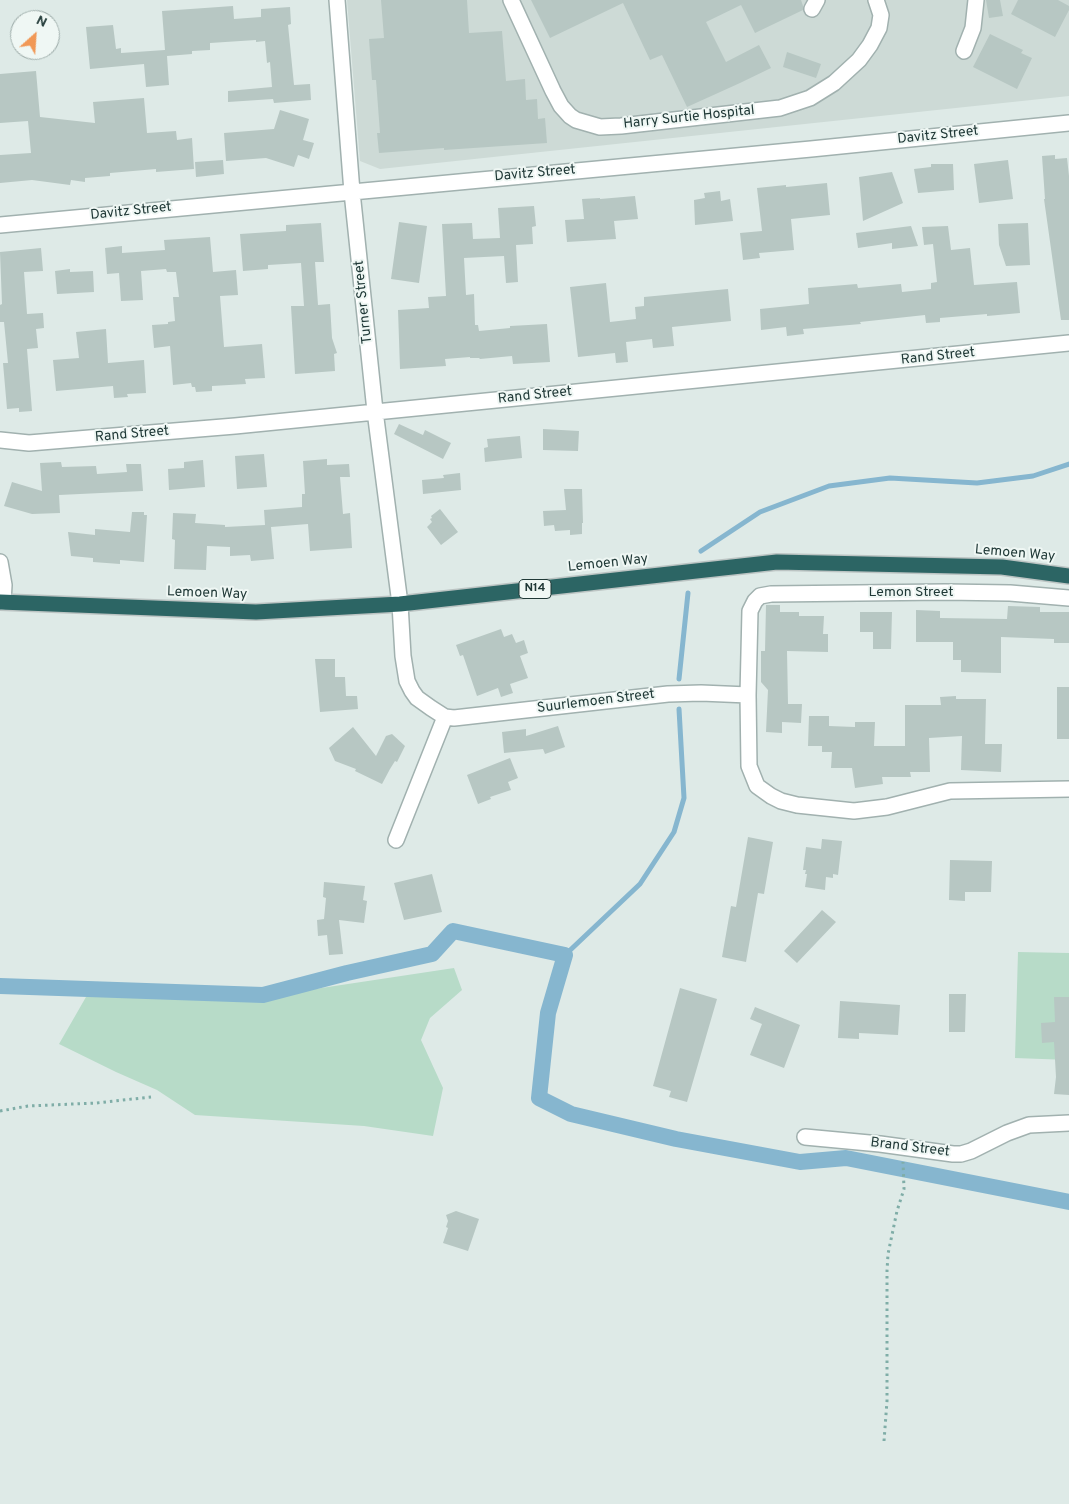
<!DOCTYPE html>
<html>
<head>
<meta charset="utf-8">
<style>
	body { margin:0 }
	#map { position:relative; width:1069px; height:1504px; overflow:hidden; background:#deeae7; font-family:Overpass,sans-serif }
	canvas { display:block }
	.north { position:absolute; left:10px; top:10px; width:50px; height:50px; box-sizing:border-box; background:#eff7f4; border:1px solid #9caba8; border-radius:50%; rotate:26deg; font-size:14px; font-weight:700; line-height:20px; text-align:center; color:#203937 }
	.north::after { content:''; display:block; margin:auto; width:18px; height:22px; background:#f19856; clip-path:polygon(50% 0,100% 100%,50% 72%,0 100%) }
</style>
</head>
<body>
<div id="map">
<canvas width="1069" height="1504"></canvas>
<div class="north">N</div>
</div>
<script>
const c = document.querySelector('canvas').getContext('2d');
c.lineJoin = 'round';
function fill(path, color) { c.fillStyle = color; c.fill(path, 'evenodd'); }
const poly = rows => new Path2D(rows.map(r => 'M' + r).join(''));
function stroke(path, color, width, dash) { c.strokeStyle = color; c.lineWidth = width; c.lineCap = dash ? 'butt' : 'round'; c.setLineDash(dash || []); c.stroke(path); }
function label(font, color, halo, rows, align = 'center') {
  c.font = font + ' Overpass,sans-serif'; c.lineWidth = 4; c.setLineDash([]); c.textBaseline = 'middle'; c.strokeStyle = halo; c.fillStyle = color; for (const [text, x, y, turn = 0] of rows) {
    c.save(); c.translate(x, y); c.rotate((+turn || 0) * Math.PI / 180); c.textAlign = isNaN(turn) ? turn : align; if (halo) c.strokeText(text, 0, 0); c.fillText(text, 0, 0); c.restore();
  }
}
fill(poly([
	[347,0,1069,0,1069,96,380,169,360,161]
]), '#cddad6');
fill(poly([
	[1018,952,1069,953,1069,1060,1015,1058],
	[454,968,462,990,430,1018,421,1040,443,1088,433,1136,364,1126,195,1115,157,1090,116,1072,59,1044,86,997,275,995]
]), '#b7dbc8');
stroke(poly([
	[701,551,760,512,829,486,890,478,977,483,1033,476,1069,464],
	[679,679,688,593],
	[565,955,640,884,674,832,684,798,679,709]
]), '#86b6cf', 5);
stroke(poly([
	[0,986,263,995,347,973,432,954,453,931,565,955,548,1013,539,1098,571,1114,676,1139,800,1162,846,1158,1069,1202]
]), '#86b6cf', 16);
fill(poly([
	[381,0,467,0,469,33,502,31,506,81,525,79,526,100,537,99,538,119,545,118,547,143,444,150,444,148,379,153,377,133,380,133,376,80,372,80,369,39,384,38],
	[531,0,801,0,803,6,803,10,755,33,741,5,706,22,726,62,759,45,771,68,740,83,687,107,662,55,650,60,623,3,550,38],
	[986,0,1000,0,1003,16,989,18],
	[1018,0,1058,0,1069,6,1069,10,1055,37,1011,14],
	[233,6,234,19,261,17,261,9,290,7,291,24,288,25,294,85,310,84,311,100,274,103,273,99,228,102,228,91,272,87,270,62,267,63,265,41,256,42,256,40,210,43,210,50,192,51,192,54,167,56,169,85,146,87,144,64,90,69,86,27,113,25,116,49,121,48,121,53,165,50,162,11],
	[990,34,1023,50,1021,53,1032,58,1017,89,973,67],
	[787,52,821,64,816,78,783,67],
	[36,71,40,117,95,123,93,102,144,98,147,133,176,131,177,140,192,138,194,169,156,172,156,169,110,173,110,176,85,178,85,182,71,180,70,185,32,180,0,183,0,155,31,153,28,121,0,123,0,74],
	[280,110,309,119,303,140,314,143,309,159,298,155,294,167,266,158,226,161,224,133,274,129],
	[1055,155,1055,159,1067,158,1069,176,1069,320,1061,320,1044,199,1045,199,1042,156],
	[223,160,224,174,196,177,195,162],
	[1008,160,1013,199,979,203,974,164],
	[931,164,953,164,954,190,918,193,914,169,931,167],
	[892,172,903,203,863,221,859,177],
	[827,183,830,215,791,219,794,250,759,253,760,258,743,260,740,233,762,231,757,188,786,185,786,187],
	[720,191,721,201,730,199,733,221,695,225,694,200,705,198,704,193],
	[635,196,638,219,614,221,616,239,567,242,565,220,584,219,582,199,600,198,600,199],
	[534,206,536,226,532,227,533,244,516,245,518,282,506,283,504,256,464,258,466,295,474,294,475,325,478,325,479,331,510,328,510,326,547,324,550,362,513,364,512,356,480,359,479,358,470,358,470,357,445,359,446,366,400,369,398,310,429,308,428,297,446,296,442,224,472,223,473,239,500,238,498,208],
	[399,222,427,226,419,283,391,279],
	[321,223,324,262,315,262,318,305,330,304,332,338,337,353,334,354,335,371,295,374,291,306,304,306,301,263,268,265,268,269,243,271,240,234,286,231,286,225],
	[1028,223,1030,265,1006,266,999,245,998,224],
	[911,226,918,246,892,249,892,243,858,248,856,233],
	[948,226,951,250,970,248,974,285,1017,282,1020,313,987,316,987,314,940,318,940,322,926,323,925,315,860,322,861,324,803,329,804,334,787,336,786,327,761,330,760,309,809,304,808,288,857,284,858,288,901,284,902,292,931,289,931,283,937,282,933,244,924,245,922,227],
	[210,237,213,272,236,270,238,295,220,296,224,347,262,344,265,378,245,379,246,384,212,386,212,391,196,392,195,387,192,387,191,383,173,385,170,346,154,348,152,325,168,324,168,322,175,321,173,297,179,297,176,272,167,272,166,269,141,271,143,300,121,301,119,273,107,274,105,248,122,246,122,253,165,250,164,240],
	[41,248,43,271,24,272,27,314,43,313,44,328,36,329,38,348,27,349,32,411,19,412,19,408,7,409,3,363,8,363,4,322,0,322,0,305,2,304,0,252],
	[70,269,70,272,93,271,94,292,57,294,55,271],
	[606,283,610,322,636,319,635,307,644,306,644,297,728,289,731,321,672,327,674,346,653,348,652,339,626,342,628,362,616,363,615,353,578,357,570,287],
	[106,329,108,363,144,360,146,393,127,394,128,397,114,398,113,386,56,391,53,360,79,358,76,332],
	[399,424,423,435,425,430,451,443,443,459,394,434],
	[543,429,579,431,578,451,543,450],
	[520,436,522,458,485,462,484,448,488,447,487,439],
	[264,454,267,487,237,489,235,456],
	[327,459,327,465,349,464,350,477,340,477,343,514,350,513,352,548,310,551,308,524,271,527,274,559,251,561,250,555,230,556,230,547,207,546,206,570,174,569,175,540,172,539,173,513,196,514,195,523,225,525,225,527,265,525,264,510,302,507,302,494,305,494,303,461],
	[203,460,205,487,169,490,168,469,184,468,184,462],
	[61,462,62,467,96,466,97,474,127,472,126,464,141,464,143,491,59,495,60,513,32,514,4,506,12,482,42,491,40,463],
	[460,473,461,490,423,494,422,480,444,478,443,475],
	[564,489,582,489,583,523,582,523,582,534,570,535,570,530,555,531,554,525,544,526,543,511,566,510],
	[440,509,458,532,441,545,427,527,432,522,430,519,432,518,431,516],
	[132,512,144,512,144,515,147,515,144,562,120,560,120,564,93,562,93,558,71,556,68,532,95,535,95,529,130,532],
	[766,605,780,605,780,612,799,612,799,616,824,616,823,634,828,634,828,652,787,651,788,704,802,704,801,723,782,722,782,733,766,732,768,690,761,682,761,651,765,651],
	[1008,606,1040,607,1040,612,1069,612,1069,643,1054,643,1054,639,1001,637,1001,673,961,672,961,660,953,660,953,642,916,642,916,610,940,611,940,618,1007,619],
	[860,612,892,612,891,649,873,649,873,632,860,632],
	[501,629,504,637,512,634,516,643,524,640,528,653,520,656,528,678,510,684,513,693,501,697,498,688,477,696,463,655,460,656,456,645],
	[315,659,335,659,335,677,345,677,346,696,357,696,358,709,320,712],
	[1057,687,1069,687,1069,739,1057,739],
	[956,696,956,699,986,699,985,744,1002,744,1001,772,961,770,962,736,929,738,930,772,910,772,911,777,882,777,883,784,855,788,852,768,831,768,832,752,822,752,822,746,808,746,809,716,829,716,829,726,855,727,855,722,875,722,874,746,905,746,905,705,941,705,940,697],
	[558,726,565,747,545,754,543,749,504,753,502,732,526,729,526,736],
	[353,727,376,756,386,736,392,734,405,746,397,762,395,761,390,769,382,784,355,771,356,769,335,761,329,748],
	[510,758,518,778,508,782,511,790,490,797,491,799,478,804,467,775],
	[748,837,773,842,764,894,758,893,746,962,722,957,731,906,736,907],
	[822,839,842,841,838,875,833,874,833,878,826,877,825,890,805,887,807,874,805,874,806,870,803,870,806,847,821,849],
	[950,860,992,861,991,892,965,892,965,901,949,900],
	[432,874,442,912,404,920,394,883],
	[324,882,365,886,363,900,367,901,364,923,339,920,343,954,329,955,327,935,318,936,317,920,324,919,326,898,323,897],
	[822,910,836,922,797,963,784,951],
	[680,988,717,999,687,1102,669,1097,671,1091,653,1086],
	[949,994,966,994,965,1032,949,1032],
	[1054,997,1069,997,1069,1095,1054,1094,1056,1077,1054,1042,1042,1043,1041,1023,1055,1022],
	[840,1001,900,1005,898,1035,859,1033,859,1039,838,1038],
	[755,1007,800,1025,784,1068,750,1055,762,1024,750,1019],
	[456,1211,479,1219,468,1251,443,1243,448,1228,446,1227,448,1221,446,1215]
]), '#b7c7c3');
const minor = poly([
	[337,0,352,192,375,411,400,604,403,656,407,681,412,691,417,698,431,708,445,717,454,718,668,694,701,693,748,695],
	[511,0,553,91,561,106,570,116,576,120,600,127,621,126,780,108,810,98,834,83,859,60,870,45,879,28,881,15,876,0],
	[812,9,817,0],
	[964,51,973,28,976,0],
	[0,225,811,149,1069,123],
	[0,440,29,443,41,442,235,426,1069,343],
	[0,562,4,585,3,602],
	[1069,598,1010,593,945,592,771,594,760,596,755,601,750,611,748,695,749,766,757,786,771,796,781,801,797,805,854,811,887,807,950,791,1069,789],
	[396,840,445,717],
	[805,1137,880,1144,953,1154,961,1154,971,1151,1007,1133,1029,1125,1069,1123]
]);
const highway = poly([
	[0,602,256,612,400,604,777,562,1002,567,1069,576]
]);
stroke(minor, '#a1b1af', 18);
stroke(highway, '#bcc4c3', 18);
stroke(poly([
	[0,1111,28,1106,96,1103,151,1097],
	[884,1441,887,1401,887,1271,888,1254,897,1211,904,1189,903,1162]
]), '#7fada7', 3, [2.5, 4]);
stroke(minor, '#fff', 15);
stroke(highway, '#2c6564', 15);
for (const [x, y, w] of [
	[535,589,32]
]) { const box = new Path2D(); box.roundRect(x - w / 2, y - 9.5, w, 19, 4); c.fillStyle = '#eff7f4'; c.fill(box); stroke(box, '#203937', 1); }
label('bold 12px', '#203937', null, [
	["N14",535,589]
]);
label('14px', '#203937', '#eff7f4', [
	["Harry Surtie Hospital",689,118,-6],
	["Davitz Street",938,136,-6],
	["Davitz Street",535,174,-5],
	["Davitz Street",131,212,-6],
	["Turner Street",364,302,-96],
	["Rand Street",938,357,-6],
	["Rand Street",535,396,-6],
	["Rand Street",132,435,-5],
	["Lemoen Way",1015,554,5],
	["Lemoen Way",608,564,-6],
	["Lemon Street",911,593],
	["Lemoen Way",207,594,2],
	["Suurlemoen Street",596,702,-7],
	["Brand Street",910,1148,7]
]);
</script>
</body>
</html>
